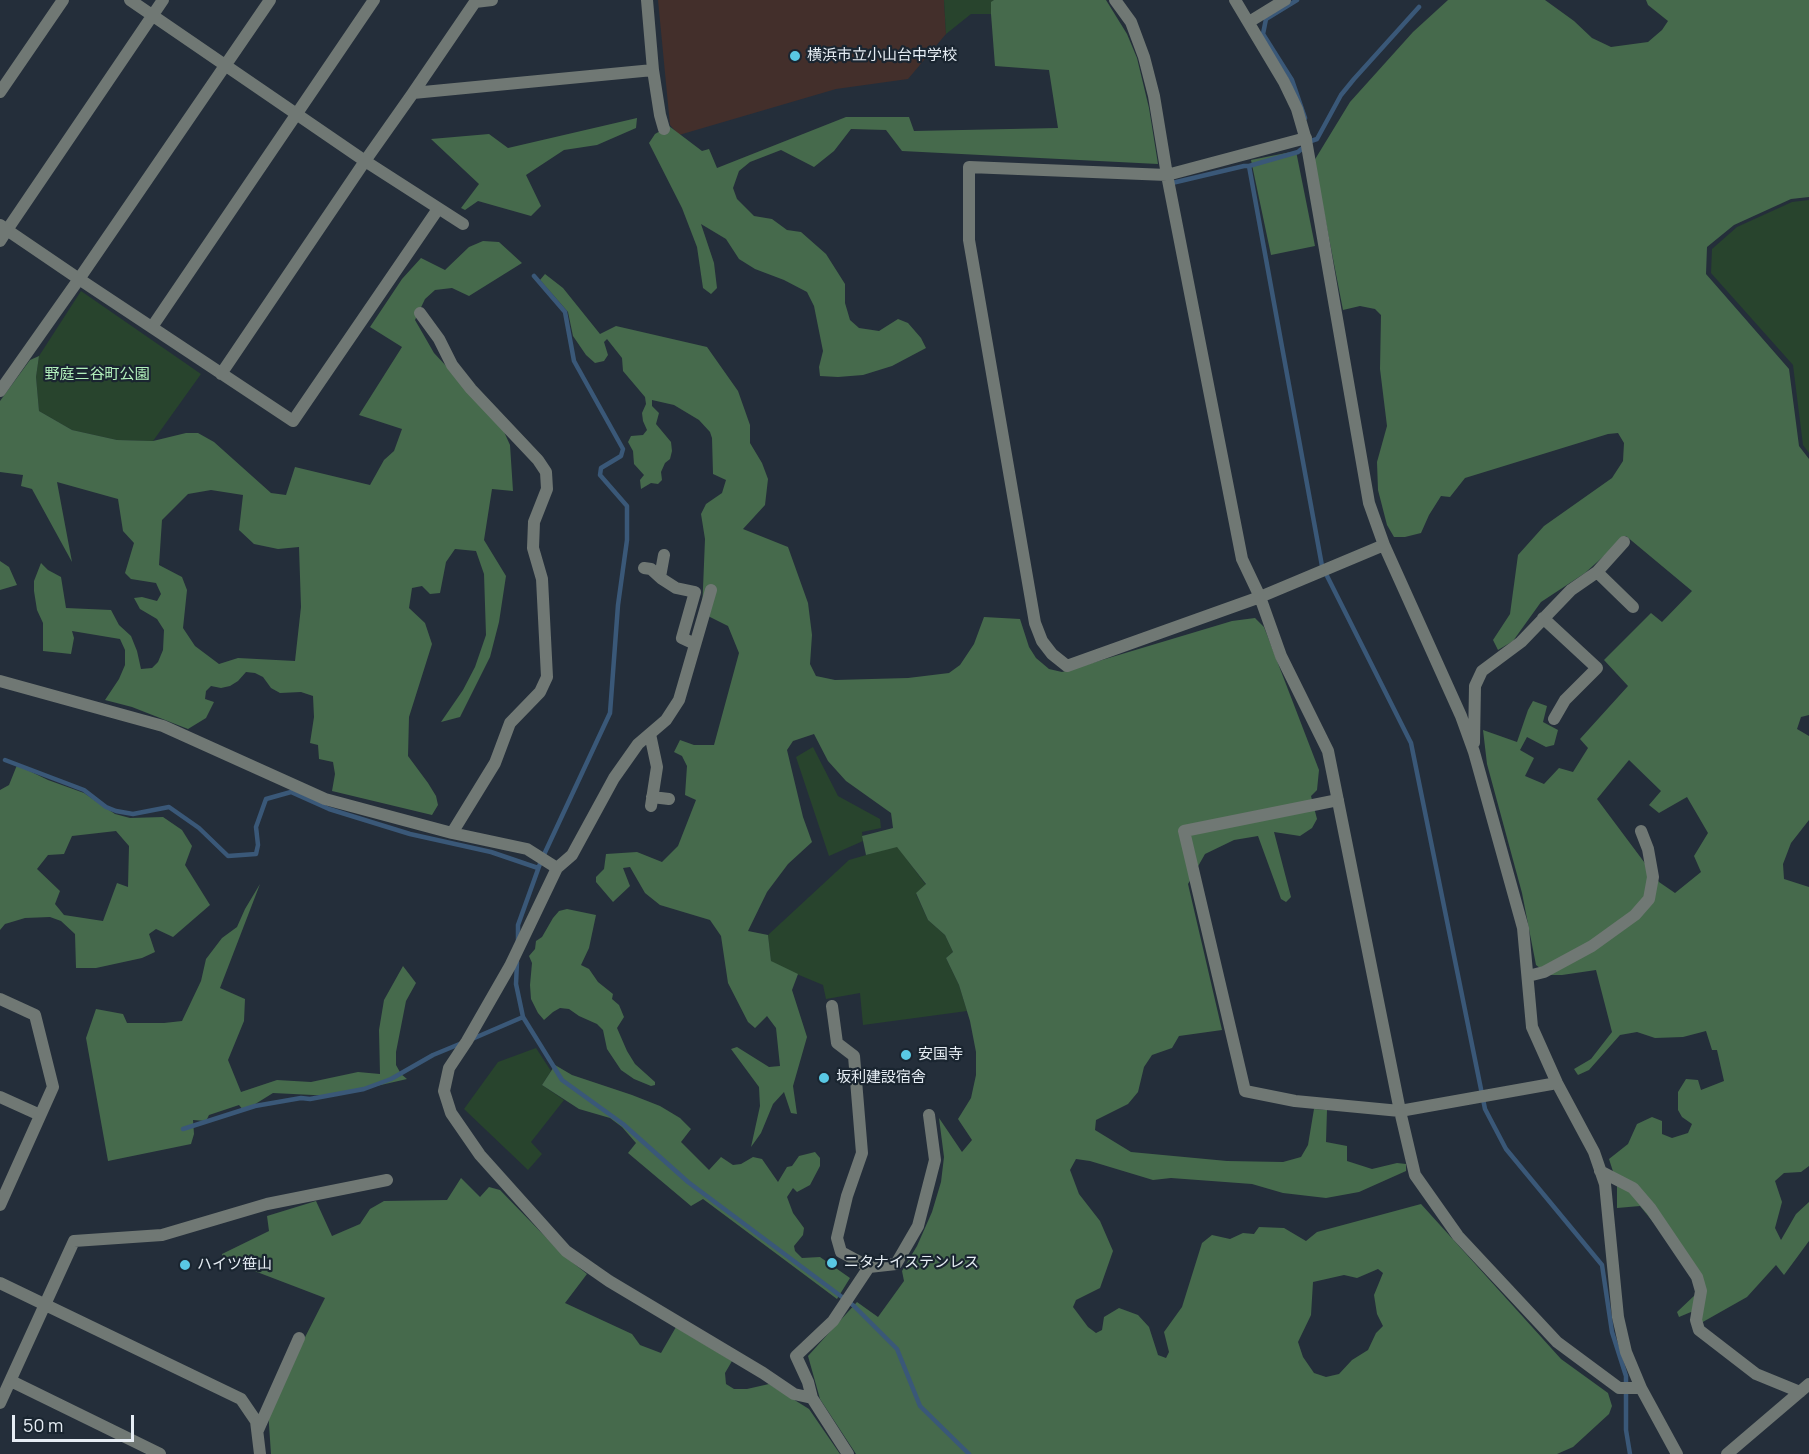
<!DOCTYPE html>
<html>
<head>
<meta charset="utf-8">
<style>
	body { margin:0 }
	#map { position:relative; width:1809px; height:1454px; overflow:hidden; background:#242e3a; font-family:Manrope,sans-serif }
	canvas { display:block }
	.scale { position:absolute; left:12px; top:1415px; width:122px; height:27px; box-sizing:border-box; border:3px solid #e6edf4; border-top:0; padding-left:8px; font-size:18px; line-height:21px; white-space:nowrap; color:#e6edf4; -webkit-text-stroke:4px #1a2530; paint-order:stroke }
</style>
</head>
<body>
<div id="map">
<canvas width="1809" height="1454"></canvas>
<div class="scale">50 m</div>
</div>
<script>
const c = document.querySelector('canvas').getContext('2d');
c.lineJoin = 'round';
function fill(path, color) { c.fillStyle = color; c.fill(path, 'evenodd'); }
const poly = rows => new Path2D(rows.map(r => 'M' + r).join(''));
function stroke(path, color, width, dash) { c.strokeStyle = color; c.lineWidth = width; c.lineCap = dash ? 'butt' : 'round'; c.setLineDash(dash || []); c.stroke(path); }
function label(font, color, halo, rows, align = 'center') {
  c.font = font + ' Manrope,"Noto Sans JP",sans-serif'; c.lineWidth = 4.5; c.setLineDash([]); c.textBaseline = 'middle'; c.strokeStyle = halo; c.fillStyle = color; for (const [text, x, y, turn = 0] of rows) {
    c.save(); c.translate(x, y); c.rotate((+turn || 0) * Math.PI / 180); c.textAlign = isNaN(turn) ? turn : align; if (halo) c.strokeText(text, 0, 0); c.fillText(text, 0, 0); c.restore();
  }
}
fill(poly([
	[658,0,944,0,946,34,908,79,836,89,679,135,670,125]
]), '#432f2b');
fill(poly([
	[944,0,994,0,991,3,991,14,971,14,946,34],
	[1809,200,1809,453,1803,445,1793,365,1711,273,1712,249,1737,227,1792,202],
	[81,291,201,374,153,441,117,440,72,430,39,411,36,377,39,356],
	[813,747,838,796,880,819,881,828,862,832,863,841,829,856,796,757],
	[897,846,926,885,916,894,928,920,945,935,953,952,946,958,959,985,967,1011,863,1025,860,993,826,999,823,985,775,965,771,961,768,935,849,860],
	[536,1048,551,1071,542,1085,564,1100,531,1142,542,1154,528,1170,464,1109,498,1062]
]), '#28442d');
fill(poly([
	[994,0,1106,0,1127,34,1137,58,1149,108,1158,164,902,151,886,130,851,129,834,151,814,167,781,150,750,162,739,171,733,188,737,199,754,216,772,219,787,230,801,232,826,254,845,284,845,303,850,320,859,328,879,331,898,319,908,323,921,338,926,348,892,366,863,375,838,377,820,376,819,367,823,351,814,306,807,292,784,280,755,269,739,259,726,239,701,224,714,263,717,288,711,294,703,288,697,247,682,208,649,143,655,134,669,126,702,151,709,149,717,168,846,117,909,117,914,131,1058,128,1049,70,995,66,991,14,991,2],
	[1448,0,1545,0,1574,21,1592,38,1611,47,1648,42,1662,30,1668,21,1648,5,1646,0,1809,0,1809,197,1791,199,1734,225,1707,247,1706,274,1789,369,1799,446,1809,459,1809,715,1801,717,1797,729,1809,736,1809,820,1791,843,1783,864,1784,879,1809,887,1809,1166,1801,1172,1784,1173,1775,1181,1782,1202,1775,1228,1781,1240,1796,1214,1809,1202,1809,1241,1784,1275,1776,1265,1747,1297,1701,1323,1691,1312,1679,1317,1677,1312,1696,1294,1693,1271,1640,1206,1617,1208,1617,1184,1609,1159,1628,1144,1637,1124,1652,1117,1662,1121,1662,1134,1672,1138,1688,1133,1692,1124,1682,1117,1678,1110,1678,1092,1686,1079,1698,1080,1701,1090,1724,1081,1717,1050,1712,1050,1706,1031,1683,1037,1655,1038,1637,1032,1620,1035,1589,1070,1578,1075,1574,1069,1591,1059,1612,1032,1596,970,1562,975,1549,975,1536,965,1522,893,1487,764,1483,730,1517,742,1528,710,1533,701,1547,706,1543,722,1558,730,1554,745,1546,747,1527,737,1520,750,1534,758,1525,776,1544,784,1559,768,1573,772,1588,748,1580,739,1628,686,1604,660,1651,613,1662,622,1692,591,1626,536,1585,573,1541,602,1513,641,1498,650,1493,640,1510,614,1518,555,1544,526,1612,478,1623,461,1624,443,1618,433,1608,434,1465,478,1450,497,1441,496,1429,515,1421,533,1405,537,1394,537,1387,525,1378,490,1377,462,1387,426,1380,369,1381,315,1375,309,1360,306,1343,310,1314,161,1350,102,1413,32],
	[1629,760,1661,791,1649,805,1659,813,1687,797,1708,833,1694,856,1701,872,1675,893,1659,882,1597,799],
	[637,118,636,128,597,145,564,150,526,175,541,206,531,216,478,201,465,210,461,208,479,184,431,139,489,134,508,148],
	[1296,151,1315,246,1271,255,1251,160],
	[483,241,499,242,522,263,469,296,452,288,435,290,425,299,415,320,434,353,501,425,510,445,513,491,492,489,484,540,506,576,499,622,490,657,460,717,441,722,463,690,475,667,486,635,484,574,476,551,455,549,446,562,440,593,430,594,422,586,412,588,409,608,425,623,432,644,409,717,408,756,428,783,436,796,438,805,432,815,332,791,335,774,333,762,319,759,318,745,310,743,314,717,313,696,301,692,280,693,271,688,263,677,255,673,246,672,238,681,230,686,221,688,211,686,206,691,205,699,214,702,206,718,188,729,132,707,105,700,119,679,125,665,125,650,120,639,72,631,74,638,71,654,43,651,43,623,37,610,34,591,34,581,41,563,48,570,61,577,66,608,111,610,119,625,131,636,137,651,141,669,152,668,158,662,163,650,164,630,157,619,140,609,134,598,142,597,157,601,161,594,156,583,131,579,125,573,134,543,123,531,118,499,57,482,72,562,32,489,21,486,23,475,0,472,0,401,30,360,39,356,36,377,39,411,72,430,117,440,153,441,186,433,198,433,214,442,271,493,286,495,295,467,370,485,384,460,394,451,402,429,359,415,402,347,370,327,402,279,421,258,445,270,469,247],
	[211,490,243,495,239,530,254,544,278,549,299,547,301,607,295,661,238,658,219,664,195,646,183,628,187,590,182,577,159,565,162,520,188,494],
	[545,274,563,288,600,334,616,326,707,347,738,391,750,425,750,443,762,463,768,479,765,505,743,529,788,547,808,603,812,635,810,664,816,676,835,680,908,678,949,673,960,665,974,644,984,617,1020,619,1029,647,1036,658,1049,669,1062,672,1232,621,1255,618,1264,627,1319,770,1317,790,1311,796,1317,819,1312,828,1300,836,1274,832,1291,897,1286,902,1281,899,1258,836,1234,840,1205,854,1188,884,1222,1030,1179,1036,1172,1048,1152,1055,1144,1067,1138,1092,1128,1104,1096,1120,1095,1130,1131,1152,1227,1161,1283,1162,1301,1157,1308,1145,1314,1109,1327,1110,1326,1142,1347,1146,1347,1161,1372,1169,1397,1163,1406,1164,1406,1171,1359,1192,1326,1198,1283,1193,1252,1184,1171,1178,1153,1180,1090,1161,1076,1159,1070,1170,1079,1194,1100,1221,1113,1251,1100,1288,1076,1300,1073,1307,1088,1327,1096,1333,1102,1330,1104,1317,1119,1308,1138,1315,1149,1327,1158,1355,1166,1358,1169,1352,1164,1332,1182,1307,1202,1243,1212,1235,1230,1239,1243,1233,1254,1234,1259,1227,1284,1228,1306,1241,1317,1232,1421,1204,1561,1359,1608,1393,1612,1406,1609,1414,1573,1447,1557,1454,856,1454,820,1399,808,1356,857,1302,878,1317,904,1281,902,1271,917,1246,932,1212,941,1182,944,1157,939,1118,962,1152,972,1140,958,1119,971,1098,976,1075,976,1052,970,1021,959,985,946,958,953,952,945,935,928,920,916,893,926,884,897,847,866,855,862,836,893,828,891,813,846,781,828,761,814,734,793,741,787,750,803,817,812,842,788,864,767,892,748,931,768,935,771,961,798,974,792,990,807,1037,793,1086,797,1114,791,1113,784,1092,773,1104,761,1133,751,1147,760,1106,759,1087,731,1049,737,1047,769,1067,780,1066,776,1028,767,1016,755,1028,748,1022,728,983,721,936,710,920,660,905,645,893,630,867,623,868,630,886,613,902,596,882,596,877,604,869,606,854,637,852,662,862,678,846,696,800,685,795,687,766,682,756,674,752,680,740,694,745,714,745,739,653,728,626,702,613,705,539,701,514,706,504,722,493,726,480,713,474,712,438,710,432,699,420,674,405,652,400,652,406,659,413,656,424,671,442,672,451,670,459,665,463,661,472,662,480,658,484,651,483,641,489,640,480,644,475,634,464,633,451,628,442,631,436,643,435,647,430,643,421,642,413,646,404,645,397,623,371,622,358,607,339,604,342,608,355,604,361,595,363,586,355,573,336,568,312,540,280],
	[1378,1269,1383,1273,1374,1295,1377,1314,1383,1326,1376,1333,1368,1350,1352,1360,1339,1374,1326,1377,1314,1373,1303,1357,1298,1342,1311,1315,1313,1282,1344,1275,1357,1278],
	[0,561,9,567,17,585,0,590],
	[17,765,48,780,84,793,115,814,130,818,163,817,182,830,192,846,185,865,210,905,173,937,156,929,149,934,155,952,142,958,96,968,76,968,75,934,61,921,50,917,25,918,5,924,0,930,0,790,9,785],
	[116,831,129,846,128,887,117,883,103,921,64,915,55,904,60,891,37,869,48,855,64,854,72,836],
	[260,884,220,988,245,999,244,1021,228,1060,241,1092,277,1080,311,1082,358,1072,380,1074,379,1030,384,1000,403,966,416,983,406,1001,396,1052,396,1065,401,1074,407,1079,333,1096,273,1093,244,1111,239,1105,209,1115,206,1121,193,1120,194,1134,191,1144,108,1161,86,1038,96,1009,123,1014,127,1023,164,1023,182,1021,201,981,206,959,222,938,237,927,245,909],
	[567,909,596,915,589,948,581,965,589,969,598,982,613,994,612,999,619,1005,624,1017,617,1028,627,1051,635,1064,655,1082,655,1085,651,1086,634,1079,621,1070,607,1049,603,1030,597,1024,579,1016,569,1009,560,1008,553,1012,544,1020,538,1013,531,999,530,985,532,963,529,956,535,949,536,941,542,937,553,918,559,911],
	[555,1065,572,1075,632,1095,660,1106,680,1118,691,1129,681,1142,709,1170,721,1157,733,1165,741,1164,753,1157,762,1159,778,1182,787,1167,792,1166,799,1156,815,1152,820,1158,820,1166,810,1185,797,1192,793,1188,787,1197,793,1213,804,1228,803,1235,794,1246,795,1251,802,1258,820,1257,850,1278,837,1299,703,1199,691,1206,628,1153,636,1143,622,1127,610,1118,579,1109,542,1085],
	[461,1178,480,1197,489,1187,500,1190,563,1255,587,1274,565,1303,632,1334,640,1345,661,1353,676,1327,732,1361,725,1373,726,1384,734,1389,747,1389,769,1384,809,1409,840,1454,271,1454,268,1410,325,1298,223,1259,222,1254,269,1231,267,1216,316,1201,332,1236,360,1224,370,1209,384,1201,447,1200]
]), '#466a4c');
stroke(poly([
	[1297,0,1266,19,1263,34,1292,80,1305,118],
	[1311,141,1317,139,1341,95,1354,79,1419,7],
	[1249,166,1322,566,1411,743,1485,1109,1506,1149,1602,1265,1612,1332,1626,1376,1626,1430,1630,1454],
	[1172,183,1244,166,1249,166,1298,152,1305,146],
	[5,760,84,790,106,807,116,811,133,814,169,807,199,828,228,856,256,854,258,845,256,827,266,799,291,792,329,809,410,834,491,852,538,868],
	[518,942,518,925,541,861,610,713,618,605,627,540,627,506,600,475,601,468,621,456,623,449,574,361,565,312,534,276],
	[517,962,516,984,523,1017,562,1080,623,1124,688,1182,854,1306,897,1349,920,1406,969,1454],
	[472,1039,523,1017],
	[183,1129,255,1106,301,1098,310,1099,364,1089,391,1079,433,1055,462,1043]
]), '#3a5878', 4.5);
stroke(poly([
	[130,0,365,161,463,224],
	[270,0,79,279,293,421,438,209],
	[647,0,653,70,660,115,664,129],
	[1115,0,1131,22,1144,57,1154,96,1167,175,1242,559,1260,597,1281,656,1328,751,1400,1111,1415,1175,1458,1236,1557,1342,1619,1388,1641,1388],
	[1235,0,1284,82,1297,109,1306,140,1369,503,1384,545,1461,716,1474,752,1523,928,1532,1027,1557,1083,1594,1152,1605,1184,1618,1317,1626,1352,1641,1388,1677,1454],
	[1249,22,1285,0],
	[0,92,63,0],
	[413,93,475,2,492,0],
	[1306,138,1167,175,969,167,969,240,1035,623,1042,641,1052,654,1067,666,1260,597,1384,545],
	[0,225,7,230,163,0],
	[0,241,7,230,79,279,0,391],
	[420,313,439,339,452,365,471,389,538,460,546,472,547,489,534,522,533,548,542,579,547,677,540,692,510,723,495,763,452,833],
	[152,327,374,0],
	[221,374,365,161,413,93,653,70],
	[644,568,651,569,662,579,676,588,695,592,682,638,695,644],
	[1597,572,1633,607],
	[660,577,664,555],
	[1543,618,1597,668,1565,700,1554,719],
	[0,681,163,726,325,799,452,833,527,849,557,868,510,966,467,1041,449,1068,444,1091,451,1113,480,1155,566,1251,609,1281,763,1373,794,1394,812,1398,848,1454],
	[650,734,657,767,651,806],
	[1474,743,1475,686,1482,671,1521,642,1571,590,1597,572,1624,542],
	[652,797,669,799],
	[1338,800,1184,831,1245,1091,1295,1101,1400,1111,1557,1083],
	[557,868,572,855,614,778,638,744,666,720,679,700,711,590],
	[1528,976,1544,972,1592,946,1635,915,1649,899,1653,877,1648,849,1641,831],
	[0,999,35,1015,53,1087,0,1205],
	[832,1006,837,1043,854,1056,862,1153,847,1196,837,1238,841,1252,869,1267],
	[0,1097,40,1115],
	[1600,1171,1633,1188,1651,1209,1697,1277,1701,1291,1696,1320,1699,1330,1756,1374,1800,1392],
	[0,1283,241,1399,256,1421,260,1454],
	[11,1381,160,1454],
	[812,1398,808,1382,796,1356,833,1321,869,1267,896,1264,918,1226,935,1160,929,1115],
	[0,1403,74,1241,162,1235,267,1204,387,1180],
	[258,1430,299,1338],
	[1727,1454,1809,1384]
]), '#707874', 12);
for (const [x, y, r, color] of [
	[795,56,6,"#59c8e4"],
	[906,1055,6,"#59c8e4"],
	[824,1078,6,"#59c8e4"],
	[832,1263,6,"#59c8e4"],
	[185,1265,6,"#59c8e4"]
]) { const dot = new Path2D(); dot.arc(x, y, r, 0, 2 * Math.PI); c.fillStyle = color; c.fill(dot); stroke(dot, '#1a2530', 2); }
label('15px', '#e6edf4', '#1a2530', [
	["横浜市立小山台中学校",807,56],
	["安国寺",918,1055],
	["坂利建設宿舎",836,1078],
	["ニタナイステンレス",844,1263],
	["ハイツ笹山",197,1265]
], 'left');
label('15px', '#b2f0bc', '#1a2530', [
	["野庭三谷町公園",97,375]
]);
</script>
</body>
</html>
